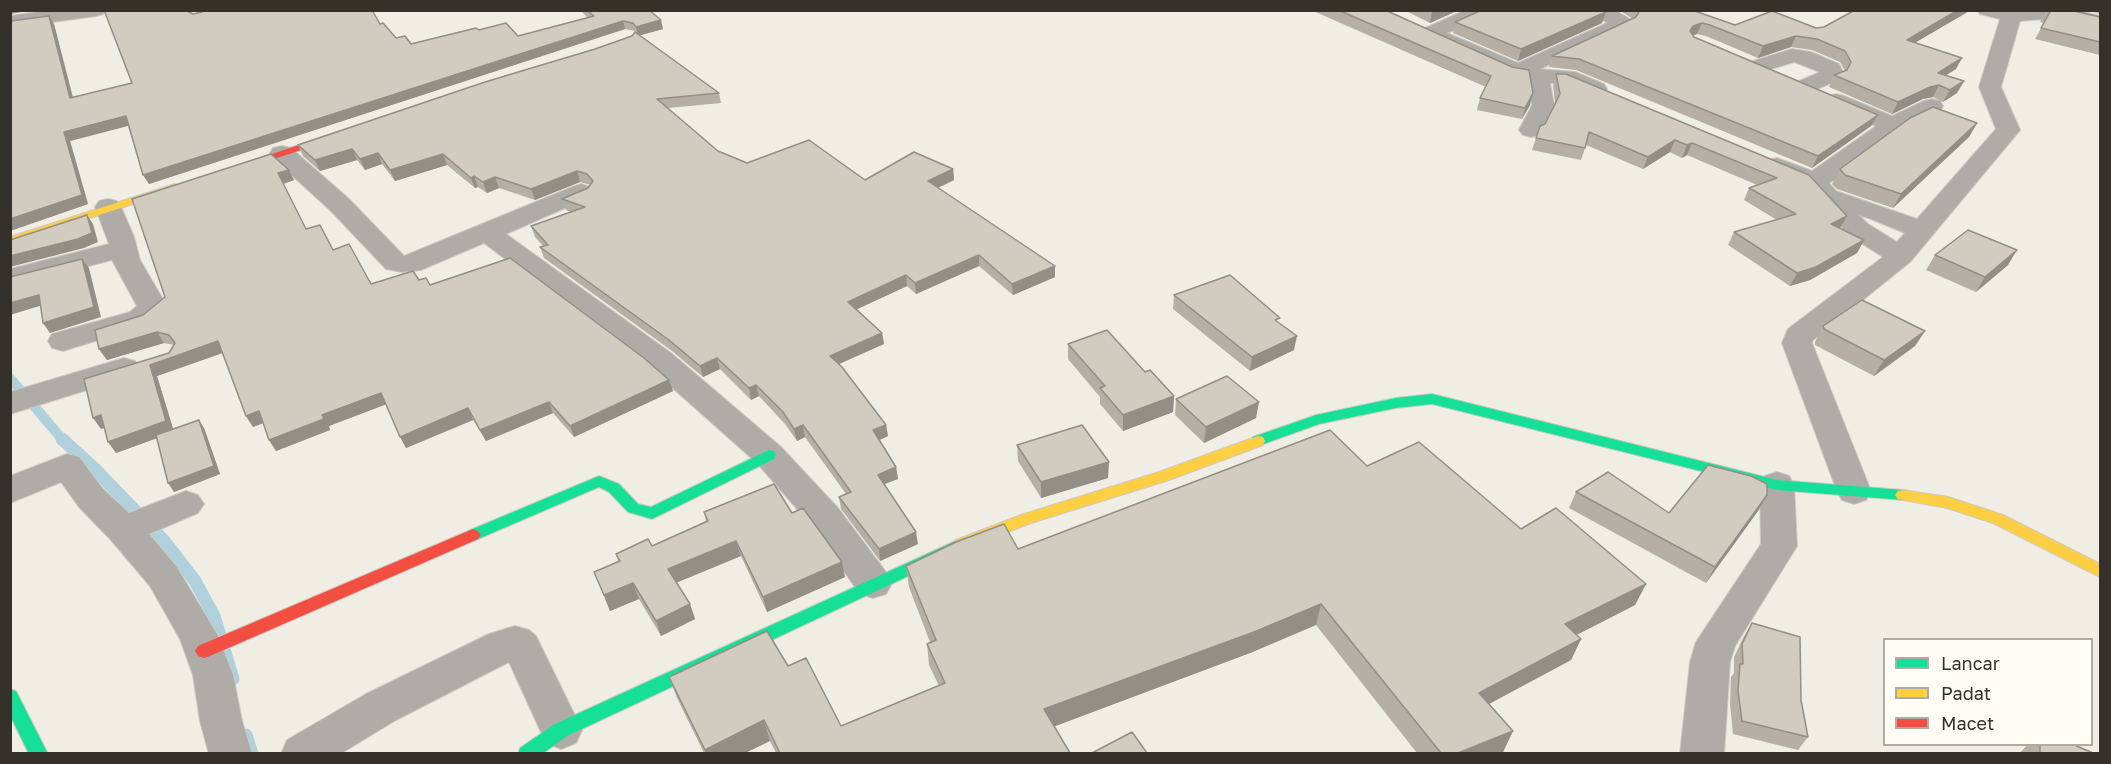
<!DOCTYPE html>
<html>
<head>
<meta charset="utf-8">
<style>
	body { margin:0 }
	#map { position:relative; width:2111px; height:764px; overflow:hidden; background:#f0ede4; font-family:"Golos Text",sans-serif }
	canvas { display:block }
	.frame { position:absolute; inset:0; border:12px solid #33312a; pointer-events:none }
	.legend { position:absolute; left:1883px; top:638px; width:210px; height:108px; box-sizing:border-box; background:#fffdf6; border:2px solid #adaba4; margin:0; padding:8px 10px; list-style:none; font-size:18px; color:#33312a }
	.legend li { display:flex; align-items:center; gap:12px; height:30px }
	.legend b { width:30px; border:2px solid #adaba4 }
</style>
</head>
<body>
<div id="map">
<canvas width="2111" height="764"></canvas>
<div class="frame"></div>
<ul class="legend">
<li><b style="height:8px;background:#16e098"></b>Lancar</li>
<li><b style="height:8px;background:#ffcf43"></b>Padat</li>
<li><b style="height:8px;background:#f24e42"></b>Macet</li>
</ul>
</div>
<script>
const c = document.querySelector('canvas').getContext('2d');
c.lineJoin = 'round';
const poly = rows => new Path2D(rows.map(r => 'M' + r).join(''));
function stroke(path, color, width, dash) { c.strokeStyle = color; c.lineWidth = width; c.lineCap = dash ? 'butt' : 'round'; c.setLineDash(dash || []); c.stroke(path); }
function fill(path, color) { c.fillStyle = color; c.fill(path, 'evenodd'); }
stroke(poly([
	[10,378,63,440]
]), '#b0d0dc', 10);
stroke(poly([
	[62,439,95,469,165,542,195,581,214,616,233,679],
	[246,735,252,754]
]), '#b0d0dc', 13);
const street = poly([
	[49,10,106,10,103,14,96,16,10,28,10,16,49,10],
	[1466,10,1494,10,1491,14,1447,33,1518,63,1607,23,1588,10,1614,10,1630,19,1633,23,1630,27,1540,69,1575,72,1604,84,1607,89,1604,94,1596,96,1564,83,1550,83,1554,105,1539,135,1531,137,1523,135,1519,130,1532,105,1528,80,1510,76,1423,37,1420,33,1423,29,1466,10],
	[1977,10,2076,10,2100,16,2100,28,2057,18,2020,21,2001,87,2020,130,1910,262,1813,340,1812,343,1871,491,1866,500,1854,504,1842,500,1837,491,1782,343,1788,329,1883,257,1850,236,1804,186,1768,170,1765,165,1768,160,1777,158,1812,171,1876,126,1828,106,1825,101,1828,96,1836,94,1844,96,1892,116,1924,101,1932,99,1940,101,1943,106,1940,111,1901,130,1845,173,1829,183,1836,191,1917,219,1996,129,1979,87,2000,19,1980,14,1977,10],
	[1859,215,1871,219,1905,233,1897,242,1868,224,1859,215],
	[1792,49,1811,52,1839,64,1844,74,1841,79,1805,94,1797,92,1794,87,1797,82,1820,72,1794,62,1758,73,1750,72,1747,67,1750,62,1792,49],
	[282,146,291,148,349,199,404,256,572,187,581,184,590,187,594,192,590,197,506,234,671,353,781,447,838,508,886,572,892,583,886,594,873,598,860,594,812,526,757,463,649,367,484,243,421,270,402,272,386,269,331,211,273,158,270,153,273,148,282,146],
	[108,199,117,201,121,207,134,237,140,260,168,308,150,324,63,351,52,348,48,341,52,334,130,312,137,306,112,260,10,286,10,269,109,244,95,207,99,201,108,199],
	[124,358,135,361,140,368,135,375,10,414,10,392,124,358],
	[67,454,79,457,103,489,129,513,186,491,198,495,204,504,198,513,149,534,176,566,218,636,233,675,242,721,252,754,209,754,200,721,193,675,180,639,150,586,111,540,79,507,61,482,10,503,10,476,67,454],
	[1777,472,1789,476,1794,485,1797,546,1735,646,1730,662,1724,754,1680,754,1690,662,1696,642,1761,544,1760,485,1765,476,1777,472],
	[515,626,529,630,536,636,582,730,576,743,561,749,546,743,509,662,396,720,340,754,281,754,287,740,366,694,489,634,515,626]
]);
const fast = poly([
	[1432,394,1777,480,1903,490,1908,491,1911,495,1908,499,1903,500,1777,490,1432,404,1396,408,1319,424,1258,446,1253,445,1251,441,1253,437,1316,415,1396,398,1432,394],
	[769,450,774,451,776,455,774,459,652,519,628,512,609,492,599,487,478,539,473,541,468,539,465,535,468,531,599,476,619,484,638,504,651,507,769,450],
	[962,538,968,540,970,544,968,548,567,736,542,754,518,754,520,748,555,724,962,538],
	[10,689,16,691,48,754,29,754,10,715,10,689]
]);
const slow = poly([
	[175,184,180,187,179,189,10,244,10,237,175,184],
	[1258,436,1263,437,1265,441,1263,445,1169,480,1031,523,962,550,956,548,954,544,956,540,1021,515,1159,472,1258,436],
	[1903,490,1948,497,2003,515,2100,564,2100,577,1993,523,1947,508,1898,499,1895,495,1898,491,1903,490]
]);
const jam = poly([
	[340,131,345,134,344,136,234,172,226,172,225,170,340,131],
	[473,529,478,531,481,535,478,539,210,656,204,658,198,656,195,651,198,646,473,529]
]);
stroke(street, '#cdcac3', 2);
stroke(fast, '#cdcac3', 2);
stroke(slow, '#cdcac3', 2);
stroke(jam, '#cdcac3', 2);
fill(street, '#afaca8');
fill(fast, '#16e098');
fill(slow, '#ffcf43');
fill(jam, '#f24e42');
fill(poly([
	[580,10,649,10,663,29,640,35,719,93,721,103,668,108,718,151,747,163,865,180,953,169,954,180,938,188,1055,277,1013,295,979,266,916,294,907,286,857,309,882,333,884,344,839,364,886,425,888,436,879,440,896,467,898,479,884,484,918,544,880,561,841,509,839,497,846,494,805,437,797,441,785,424,759,396,751,400,720,369,703,377,672,351,544,258,540,247,543,246,535,237,531,226,571,212,566,210,562,199,588,188,591,185,580,182,535,200,499,188,487,193,478,187,475,188,447,165,395,181,382,164,365,170,357,160,320,171,303,156,298,145,595,49,632,36,635,32,635,31,625,29,149,184,143,175,128,126,70,141,88,204,10,231,10,21,54,24,73,97,132,83,185,11,193,14,380,24,396,38,411,44,479,30,518,36,588,18],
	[1311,10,1385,10,1512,67,1530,105,1522,119,1477,110,1480,98,1486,87],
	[1404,10,1459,10,1430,23],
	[1619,10,1692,10,1735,25,1816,28,1824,27,1855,10,1971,10,1916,42,1956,69,1946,75,1964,81,1957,93,1943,102,1933,97,1923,99,1892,114,1829,87,1834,75,1845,71,1840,62,1812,50,1791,47,1758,58,1706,36,1697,34,1693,35,1694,37,1878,115,1871,126,1812,168,1576,70,1549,67,1552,56,1633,19],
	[2087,10,2100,10,2100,14],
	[2046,11,2100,17,2100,55,2035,39,2044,23,2040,22],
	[1455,22,1602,23,1518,61,1453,33],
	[1556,74,1809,175,1840,228,1864,240,1857,253,1810,280,1790,286,1728,245,1734,232,1777,220,1744,200,1749,188,1757,185,1687,155,1682,158,1670,152,1643,169,1586,145,1581,160,1532,150,1540,126,1545,124,1555,103,1553,85],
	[1977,123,1969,137,1893,208,1837,189,1832,184,1840,169],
	[271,154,294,180,283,184,306,229,333,250,371,284,419,280,669,380,673,391,574,437,553,413,486,441,473,420,406,448,386,404,329,426,330,430,276,451,269,440,263,423,253,427,246,416,223,353,157,376,173,429,204,428,220,474,174,492,157,438,116,453,104,428,101,429,169,353,174,345,164,343,107,360,99,349,143,315,165,297],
	[1935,255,2008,265,1976,292,1926,270],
	[1174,295,1279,323,1294,350,1250,371,1173,309],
	[1823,326,1925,331,1915,346,1874,376,1815,345,1815,342],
	[1068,344,1145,372,1174,396,1173,412,1123,431,1100,404,1100,397,1068,359],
	[1176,399,1256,418,1204,443,1175,415],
	[1017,445,1108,478,1041,498,1018,461],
	[1367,466,1521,529,1646,584,1635,605,1576,635,1581,639,1571,660,1489,704,1513,731,1503,752,1499,753,1417,753,1316,625,1250,653,1054,726,1070,753,776,753,770,741,745,753,704,753,677,698,669,677,788,666,841,726,939,686,929,665,927,644,930,642,909,587,906,566,1018,549],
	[1576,492,1669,513,1767,495,1758,511,1706,583,1569,508],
	[704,512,792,513,845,577,767,612,741,556,676,583,690,604,695,619,661,636,639,599,610,611,594,572,618,561,616,554,652,546,706,521],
	[1752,623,1801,700,1808,737,1798,750,1733,734,1730,704,1731,677,1734,673,1734,657,1744,636],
	[2028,744,2072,744,2093,753,2020,753]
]), '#b5afa5');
fill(poly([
	[10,10,34,10,10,14],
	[1435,10,1459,10,1430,23,1432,12],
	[1958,10,1971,10,1901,51,1907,40],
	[1606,12,1602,23,1518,61,1521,49],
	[49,16,54,24,75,107,70,98],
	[661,20,663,29,638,36,636,27],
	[623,21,625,29,149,184,143,175],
	[1702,23,1697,34,1689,37,1690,31,1693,26],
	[1796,36,1791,47,1758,58,1763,46],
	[1962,58,1956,69,1932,84,1938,73],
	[1964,81,1957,93,1943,102,1950,90],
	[1939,85,1933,97,1923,99,1892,114,1898,102,1930,87],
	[1533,93,1530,105,1522,119,1525,108],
	[1878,115,1871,126,1812,168,1818,156],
	[126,116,131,125,70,141,88,204,10,231,10,219,64,132],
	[1977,123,1969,137,1893,208,1901,194],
	[1675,140,1670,152,1643,169,1648,157],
	[1692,143,1687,155,1682,158,1687,145],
	[352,149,357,160,320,171,315,160],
	[378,153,382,164,365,170,360,159],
	[443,154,447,165,395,181,390,170],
	[953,169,954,180,929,192,928,181],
	[289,170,294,180,283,184,278,173],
	[577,171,580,182,535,200,531,189],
	[474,176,478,187,475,188,471,178],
	[495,177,499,188,487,193,483,182],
	[87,215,93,224,98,242,84,248,10,267,10,256],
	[1847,216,1840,228,1831,224],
	[1864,240,1857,253,1810,280,1790,286,1797,273],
	[2017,250,2008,265,1976,292,1985,277],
	[979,255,979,266,916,294,915,283],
	[82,259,89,268,101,317,50,333,43,323],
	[1055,266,1055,277,1013,295,1012,284],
	[906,275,907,286,849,313,848,302],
	[39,295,46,304,10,315,10,303],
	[1925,331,1915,346,1874,376,1884,360],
	[157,332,164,343,107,360,99,349],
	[882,333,884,344,832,367,830,356],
	[1297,336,1294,350,1250,371,1252,357],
	[218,341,225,352,157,376,174,432,116,453,108,442,150,365],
	[717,358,720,369,703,377,700,366],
	[669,380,673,391,574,437,570,426],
	[756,385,759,396,751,400,749,388],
	[381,393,387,404,329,426,330,430,276,451,269,440,322,415],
	[1174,396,1173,412,1123,431,1123,415],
	[549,402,553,413,486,441,480,430],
	[1259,402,1256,418,1204,443,1206,427],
	[468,408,473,420,406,448,400,437],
	[259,411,266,422,253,427,246,416],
	[101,415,110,426,101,429,93,418],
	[199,420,204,428,220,474,174,492,168,483],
	[803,425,805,437,797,441,794,429],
	[886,425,888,436,875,442,873,430],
	[1109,462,1108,478,1041,498,1041,482],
	[896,467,898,479,879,486,878,475],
	[1767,495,1758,511,1706,583,1715,567],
	[916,532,918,544,880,561,879,549],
	[736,541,741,556,673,584,668,569],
	[842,562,845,577,767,612,763,597],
	[633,583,639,599,610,611,604,595],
	[1646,584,1635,605,1555,646,1565,624],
	[690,604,695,619,661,636,656,621],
	[1321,604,1316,625,1250,653,1045,730,1044,709],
	[1581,639,1571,660,1470,714,1479,693],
	[764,720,770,741,745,753,706,753,705,750],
	[1513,731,1503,752,1499,753,1458,753]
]), '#938e86');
const building = poly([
	[104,10,185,10,193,14,202,12,203,10,372,10,380,24,383,23,396,38,405,36,411,44,476,28,479,30,506,23,518,36,594,16,587,10,649,10,661,20,636,27,633,23,623,21,143,175,126,116,64,132,82,195,10,219,10,21,49,16,70,98,132,83,104,10],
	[1338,10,1385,10,1512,67,1529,70,1533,93,1525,108,1480,98,1491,76,1338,10],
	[1482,10,1604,10,1606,12,1521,49,1455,22,1482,10],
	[1638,10,1692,10,1735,25,1772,11,1816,28,1824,27,1855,10,1958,10,1907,40,1962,58,1938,73,1964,81,1950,90,1939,85,1930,87,1898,102,1834,75,1847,70,1851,62,1845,51,1817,39,1796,36,1763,46,1710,25,1702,23,1693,26,1690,31,1694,37,1878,115,1818,156,1579,59,1552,56,1636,17,1639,12,1638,10],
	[2069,10,2100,17,2100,42,2041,28,2050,12,2046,11,2069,10],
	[635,32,719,93,657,99,718,151,747,163,809,140,865,180,914,152,953,169,928,181,1055,266,1012,284,979,255,915,283,906,275,848,302,882,333,830,356,842,367,886,425,873,430,896,467,878,475,916,532,879,549,839,497,851,492,803,425,794,429,783,412,756,385,749,388,717,358,700,366,669,340,540,247,548,245,531,226,585,207,562,199,588,188,593,181,587,174,577,171,531,189,495,177,483,182,474,176,471,178,443,154,390,170,378,153,360,159,352,149,315,160,298,145,485,82,595,49,632,36,635,32],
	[1556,74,1566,74,1809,175,1847,216,1831,224,1864,240,1816,267,1797,273,1734,232,1796,214,1749,188,1777,178,1692,143,1687,145,1675,140,1648,157,1589,132,1585,148,1536,138,1540,126,1545,124,1560,94,1556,74],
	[1933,107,1977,123,1901,194,1845,175,1840,169,1910,118,1933,107],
	[271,154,289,170,278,173,306,229,320,225,333,250,349,244,371,284,413,271,419,280,426,278,430,285,510,258,644,358,669,380,570,426,549,402,480,430,468,408,400,437,381,393,322,415,324,419,269,440,259,411,246,416,218,341,150,365,166,421,108,442,101,415,93,418,84,379,169,353,175,343,169,335,157,332,99,349,95,330,143,315,165,297,132,199,271,154],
	[87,215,92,233,78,239,10,256,10,240,87,215],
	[1968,230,2017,250,1985,277,1935,255,1968,230],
	[82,259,94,307,43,323,39,295,10,303,10,277,82,259],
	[1230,275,1280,318,1275,320,1297,336,1252,357,1174,295,1230,275],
	[1862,300,1925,331,1884,360,1824,329,1823,326,1862,300],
	[1107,330,1145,372,1150,370,1174,396,1123,415,1100,388,1105,386,1068,344,1107,330],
	[1227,376,1259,402,1206,427,1176,399,1227,376],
	[199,420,214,466,168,483,156,435,199,420],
	[1082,425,1109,462,1041,482,1017,445,1082,425],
	[1330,430,1367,466,1419,442,1521,529,1556,508,1646,584,1565,624,1581,639,1479,693,1513,731,1458,753,1441,753,1321,604,1254,632,1044,709,1070,753,780,753,764,720,705,750,669,677,767,631,788,666,806,658,841,726,945,683,927,644,936,640,906,566,956,542,1004,524,1018,549,1330,430],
	[1708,465,1751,476,1767,484,1767,495,1715,567,1576,492,1608,472,1669,513,1708,465],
	[774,484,792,513,803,508,842,562,763,597,736,541,668,569,690,604,656,621,633,583,604,595,594,572,620,561,616,554,648,539,652,546,708,521,704,512,774,484],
	[1752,623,1800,637,1801,700,1808,737,1742,721,1738,691,1740,664,1743,664,1742,644,1752,623],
	[1132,732,1147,753,1092,753,1132,732],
	[2040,744,2072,744,2093,753,2040,753,2040,744]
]);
fill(building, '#d2cbc0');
stroke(building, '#938e86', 1.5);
</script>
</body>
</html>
